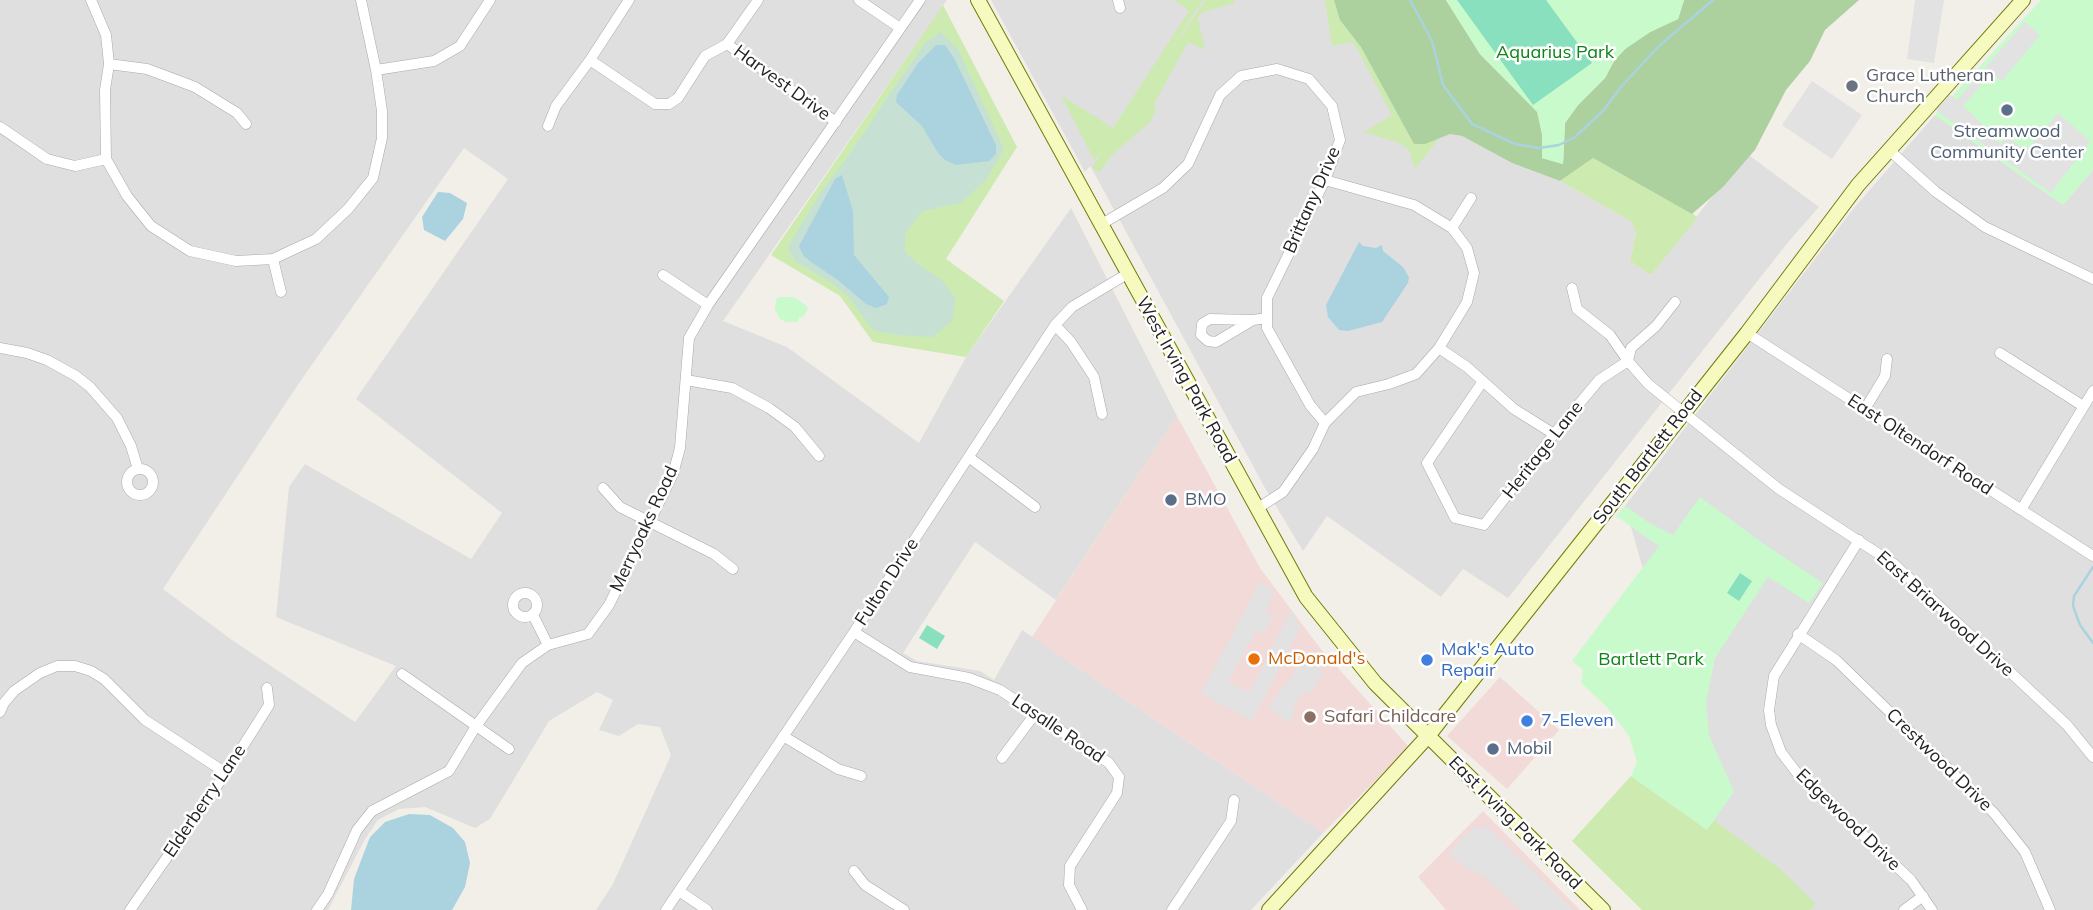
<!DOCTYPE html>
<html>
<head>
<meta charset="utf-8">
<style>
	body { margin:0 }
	canvas { display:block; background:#f2efe9 }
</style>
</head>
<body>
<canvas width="2093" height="910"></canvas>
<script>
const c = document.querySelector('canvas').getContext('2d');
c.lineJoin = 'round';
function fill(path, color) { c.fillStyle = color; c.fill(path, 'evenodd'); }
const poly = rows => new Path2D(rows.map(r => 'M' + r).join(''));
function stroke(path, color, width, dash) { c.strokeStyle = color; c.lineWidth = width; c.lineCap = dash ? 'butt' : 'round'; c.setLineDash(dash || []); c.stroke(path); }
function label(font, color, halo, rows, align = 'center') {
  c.font = font + ' Mulish,sans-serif'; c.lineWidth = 5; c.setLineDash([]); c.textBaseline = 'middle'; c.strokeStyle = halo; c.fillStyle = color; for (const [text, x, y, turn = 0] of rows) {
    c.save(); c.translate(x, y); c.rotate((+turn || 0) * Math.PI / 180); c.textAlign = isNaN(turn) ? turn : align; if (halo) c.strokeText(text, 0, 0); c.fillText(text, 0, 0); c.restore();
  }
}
fill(poly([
	[0,0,947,0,723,321,787,347,919,443,966,357,1071,208,1177,416,1056,600,975,542,903,653,917,661,980,671,994,680,1022,630,1323,833,1251,910,596,910,613,884,671,755,660,727,638,724,619,736,599,730,613,700,597,692,549,721,490,819,475,828,425,807,399,809,378,820,365,839,328,910,0,910],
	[464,148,508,179,356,399,502,513,471,559,305,464,289,487,276,617,396,666,355,722,232,640,163,589,297,386],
	[991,0,1336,0,1439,137,1450,134,1462,136,1512,163,1560,181,1632,222,1636,232,1630,261,1651,275,1711,198,1750,156,1819,207,1789,241,1508,598,1463,569,1441,597,1327,516,1303,551,1265,488,1093,171,1090,166,1085,172],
	[1935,115,2063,205,2093,170,2093,910,1719,910,1714,819,1625,506,1854,208]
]), '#e0dfdf');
fill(poly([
	[1177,416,1260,568,1320,648,1409,747,1323,833,1032,637],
	[1500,677,1559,730,1507,789,1447,736],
	[1483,811,1580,910,1446,910,1418,877]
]), '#f2dad9');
fill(poly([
	[1175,0,1203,0,1168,54,1206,0,1233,0,1235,3,1201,13,1198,18,1205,50,1188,42,1154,104,1156,110,1151,121,1111,156,1100,172,1092,168,1102,152,1094,160,1061,95,1113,128,1189,11],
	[1325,0,1334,0,1340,20,1361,47,1414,144,1440,137,1415,169,1409,150,1399,143,1364,132,1392,115,1356,47,1351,42,1332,46],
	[943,5,1017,147,946,259,1004,301,966,357,873,342,840,296,771,255],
	[1593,158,1698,217,1651,275,1630,261,1636,233,1632,222,1560,181],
	[1631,776,1706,829,1714,820,1779,868,1816,904,1810,910,1642,910,1572,841]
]), '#cdebb0');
fill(poly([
	[1334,0,1446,0,1480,54,1538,112,1542,134,1542,158,1563,164,1565,123,1578,105,1605,78,1614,61,1625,49,1650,32,1678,19,1684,0,1859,0,1825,30,1810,61,1786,90,1755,150,1723,187,1692,214,1593,158,1560,181,1512,163,1462,136,1450,134,1425,144,1414,144,1361,47,1340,20]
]), '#add19e');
fill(poly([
	[941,32,958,49,1004,149,986,180,961,203,922,211,905,234,905,252,922,267,942,280,956,299,952,321,932,337,896,335,873,330,848,296,830,282,795,261,788,247,823,189,845,161,893,89,926,42]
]), '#c6e0d4');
fill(poly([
	[1446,0,1684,0,1678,19,1650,32,1625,49,1614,61,1605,78,1578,105,1565,123,1563,164,1542,158,1542,134,1537,112,1480,54],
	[2041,0,2093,0,2093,170,2063,205,1935,115],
	[780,297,794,297,807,306,808,309,803,317,799,317,798,322,786,322,780,319,775,310,776,299],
	[1700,497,1764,544,1823,583,1809,603,1768,577,1715,658,1706,702,1709,735,1734,792,1707,830,1631,776,1637,762,1629,736,1607,707,1581,683,1583,670,1572,661,1659,546,1616,516,1625,506,1651,524,1673,535]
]), '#c8facc');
fill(poly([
	[1457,0,1546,0,1592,63,1533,105],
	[1740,573,1752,581,1739,601,1727,593],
	[927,625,945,636,937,649,919,638]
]), '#88e0be');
fill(poly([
	[1915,0,1944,0,1934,63,1907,59],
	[2025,22,2040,35,2002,81,1991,73,1963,106,1982,124,1987,134,2001,144,2007,136,2026,151,2058,113,2090,141,2051,193,1936,110,1950,95,1957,100],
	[1812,81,1862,115,1832,159,1782,125],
	[1260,582,1274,591,1266,611,1273,616,1264,633,1257,630,1228,682,1249,693,1291,610,1297,618,1295,622,1301,626,1252,721,1201,693],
	[1307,656,1324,674,1310,693,1305,690,1294,706,1295,711,1288,723,1268,707],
	[1485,825,1574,910,1520,910,1485,877,1471,871,1448,854,1475,826,1480,830]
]), '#e2e2e2');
fill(poly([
	[936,45,945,45,954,58,996,145,996,154,989,161,956,165,945,160,938,153,922,126,896,102,897,95,918,63],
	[842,175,853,211,854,255,889,297,887,304,876,308,866,304,838,280,811,262,803,255,799,246,835,179],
	[438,192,450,193,467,203,463,219,445,241,424,230,422,217],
	[1359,242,1363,246,1376,248,1382,245,1383,251,1403,267,1409,277,1408,283,1382,322,1348,331,1339,330,1328,317,1326,305],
	[409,814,430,815,453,828,465,842,470,863,465,887,452,910,351,910,354,879,370,837,385,822]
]), '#aad3df');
stroke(poly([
	[1410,0,1432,41,1443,85,1472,124,1515,144,1539,148,1559,145,1575,137,1603,111,1620,88,1659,46,1713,0],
	[2093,567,2074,596,2073,606,2080,625,2093,643]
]), '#aad3df', 2.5);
const minor = poly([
	[91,0,106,35,109,64,105,90,106,159,127,196,151,226,190,251,236,261,273,259,316,239,348,209,373,178,382,138,382,111,376,70,361,0],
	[859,0,900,28],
	[1118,0,1120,8],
	[727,44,836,122],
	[590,60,655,104,669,104,678,98,705,56,727,44,758,0],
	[109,64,147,69,195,87,237,113,246,124],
	[376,70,434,61,460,46,490,0],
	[548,126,556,106,590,60,629,0],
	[0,127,47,159,75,166,106,159],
	[1889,150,1936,192,1985,227,2093,279],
	[1100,225,1163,188,1188,164,1220,95,1241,76,1277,69,1309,79,1332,106,1340,140,1325,180,1267,298,1267,328,1310,405,1325,423],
	[1452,228,1471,198],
	[273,259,281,292],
	[663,275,708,305],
	[1572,288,1577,309,1610,335,1628,361,1648,384,1779,489,1894,564,2067,725,2093,757],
	[1253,320,1216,342,1208,341,1201,335,1202,324,1210,319,1253,320,1267,318],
	[1055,325,1071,342,1094,377,1102,414],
	[1747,333,2093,556],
	[0,348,27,353,47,360,76,376,90,387,117,418,131,446,138,469],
	[1439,348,1467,367,1514,409,1554,434],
	[2000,353,2083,406],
	[686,380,732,388,769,408,795,427,819,456],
	[1483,381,1427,463,1455,518,1484,525,1554,434,1599,380,1628,361,1631,348,1656,326,1675,302],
	[1865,409,1885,376,1887,359],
	[970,458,1035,507],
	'127 482a13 13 0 1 1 26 0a13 13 0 1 1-26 0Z',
	[603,488,620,507,714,554,733,569],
	[1258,508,1283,492,1313,449,1325,423,1356,392,1389,384,1416,374,1439,348,1467,302,1474,273,1467,248,1452,228,1414,205,1325,180],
	[2021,510,2093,391],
	[1859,540,1774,676,1769,710,1771,725,1781,752,1797,773,1911,880,1932,910],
	'513 605a12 12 0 1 1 24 0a12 12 0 1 1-24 0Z',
	[533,615,548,645],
	[854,632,910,667,969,678,1000,690,1109,763,1119,777,1117,793,1070,866,1069,885,1082,910],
	[1798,634,1836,660,1994,813,2025,852,2050,910],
	[402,674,509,749],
	[0,712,4,703,14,691,40,673,57,666,75,666,91,671,104,679,145,720,226,773],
	[783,736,838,769,861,776],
	[1002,758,1035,714],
	[854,871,865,885,904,910],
	[679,891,707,910],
	[130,910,226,773,269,705,267,688],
	[317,910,328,894,357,830,372,811,449,771,476,726,522,663,548,645,588,634,609,605,673,474,680,448,689,338,708,305,920,0],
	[666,910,854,632,1055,325,1072,307,1127,274],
	[1172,910,1231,821,1234,800],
	[1904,910,1923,896]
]);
const secondary = poly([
	[978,0,1306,597,1375,683,1603,910],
	[1269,910,1428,736,1747,333,1858,185,2023,0]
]);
stroke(minor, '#a9a9a9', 11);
stroke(secondary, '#707d05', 16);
stroke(minor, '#fff', 10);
stroke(secondary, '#f7fabf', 14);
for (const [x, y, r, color] of [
	[1852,86,7,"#6b7280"],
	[2007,110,7,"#5c6f8a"],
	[1171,500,7,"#5c6f8a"],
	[1254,659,7,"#e8710a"],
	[1427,660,7,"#3f7fe0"],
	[1310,717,7,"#8d6e63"],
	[1527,721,7,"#3f7fe0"],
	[1493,749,7,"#5c6f8a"]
]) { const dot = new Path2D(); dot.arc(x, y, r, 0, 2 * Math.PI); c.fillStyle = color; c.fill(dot); stroke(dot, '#fff', 2.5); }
label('18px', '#0c8416', '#fff', [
	["Aquarius Park",1555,53],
	["Bartlett Park",1651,660]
]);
label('18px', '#5b616d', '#fff', [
	["Grace Lutheran",1866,76],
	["Church",1866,97]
], 'left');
label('18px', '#222', '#fff', [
	["Harvest Drive",782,83,36],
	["Brittany Drive",1312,200,-66],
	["West Irving Park Road",1186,380,61],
	["East Oltendorf Road",1920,445,33],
	["Heritage Lane",1543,450,-52],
	["South Bartlett Road",1648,457,-52],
	["Merryoaks Road",644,529,-65],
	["Fulton Drive",887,582,-57],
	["East Briarwood Drive",1945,614,42],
	["Lasalle Road",1058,729,34],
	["Crestwood Drive",1939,760,44],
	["Elderberry Lane",205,801,-56],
	["Edgewood Drive",1848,820,44],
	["East Irving Park Road",1515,823,45]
]);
label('18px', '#4e5e75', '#fff', [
	["Streamwood",2007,132,"center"],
	["Community Center",2007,153,"center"],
	["BMO",1185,500],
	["Mobil",1507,749]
], 'left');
label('18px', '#366cbe', '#fff', [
	["Mak's Auto",1441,650],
	["Repair",1441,671],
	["7-Eleven",1541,721]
], 'left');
label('18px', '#c56008', '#fff', [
	["McDonald's",1268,659]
], 'left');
label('18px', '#785e54', '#fff', [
	["Safari Childcare",1324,717]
], 'left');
</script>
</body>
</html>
